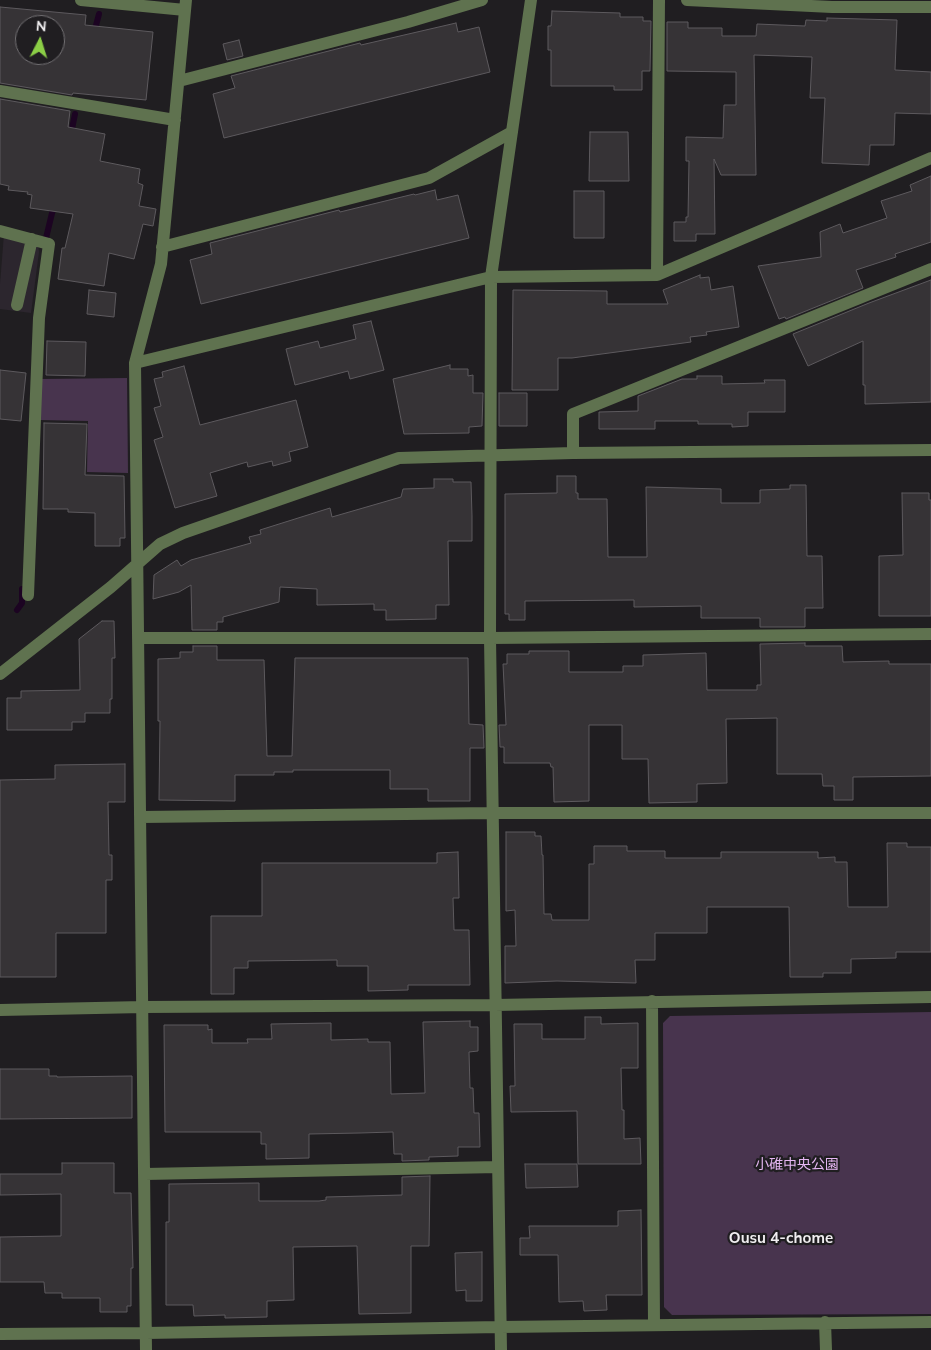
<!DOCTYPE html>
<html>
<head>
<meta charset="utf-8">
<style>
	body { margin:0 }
	#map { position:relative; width:931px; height:1350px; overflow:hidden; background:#201e21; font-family:Mulish,sans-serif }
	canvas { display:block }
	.north { position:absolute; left:15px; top:15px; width:50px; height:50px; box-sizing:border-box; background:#201e21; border:1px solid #737174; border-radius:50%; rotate:5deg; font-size:14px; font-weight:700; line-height:20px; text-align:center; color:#f0eef0 }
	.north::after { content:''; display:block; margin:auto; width:18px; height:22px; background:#8bce46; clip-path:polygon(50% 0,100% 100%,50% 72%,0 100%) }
</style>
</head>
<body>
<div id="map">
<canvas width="931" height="1350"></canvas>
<div class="north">N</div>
</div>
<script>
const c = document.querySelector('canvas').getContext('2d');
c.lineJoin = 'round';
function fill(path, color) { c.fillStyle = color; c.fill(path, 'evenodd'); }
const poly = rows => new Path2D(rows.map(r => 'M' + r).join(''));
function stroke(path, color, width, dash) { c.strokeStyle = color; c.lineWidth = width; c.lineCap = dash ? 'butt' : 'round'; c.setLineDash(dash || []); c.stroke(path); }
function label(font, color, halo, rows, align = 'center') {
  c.font = font + ' Mulish,"Noto Sans JP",sans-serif'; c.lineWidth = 4.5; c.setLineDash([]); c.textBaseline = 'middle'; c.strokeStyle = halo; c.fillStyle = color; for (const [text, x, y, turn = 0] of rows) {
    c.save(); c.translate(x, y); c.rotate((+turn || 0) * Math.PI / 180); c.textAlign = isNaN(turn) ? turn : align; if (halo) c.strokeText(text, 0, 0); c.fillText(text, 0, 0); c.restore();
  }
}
fill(poly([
	[4,234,38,244,39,252,31,313,0,309,0,284]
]), '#2c262e');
fill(poly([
	[127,378,128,473,87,472,88,421,40,420,41,379],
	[931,1012,931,1314,672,1315,664,1307,663,1023,670,1016]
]), '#48344e');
stroke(poly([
	[94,33,99,14],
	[71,134,75,114],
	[46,238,54,205],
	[17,610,22,603,22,589]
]), '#1c0422', 6);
const building = poly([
	[0,7,86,15,85,25,153,32,146,100,73,93,72,95,0,83,0,7],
	[25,25,55,25,55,55,25,55,25,25],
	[552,11,620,13,620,17,643,17,643,21,651,21,650,71,642,71,642,90,614,90,614,86,551,86,551,50,548,50,548,26,551,26,552,11],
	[827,18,897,20,895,70,931,72,931,114,895,113,894,145,870,145,869,165,822,163,825,98,810,98,812,57,754,55,756,175,721,175,714,159,715,234,696,234,696,241,674,241,674,222,686,222,686,217,688,217,689,161,686,161,686,137,723,138,724,105,736,105,736,72,667,71,667,22,688,22,688,28,722,28,722,36,756,36,757,24,805,26,806,20,827,21,827,18],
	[456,23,458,32,479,27,490,72,224,138,213,94,235,88,231,76,360,43,361,45,456,23],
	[239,40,243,56,227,60,223,44,239,40],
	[0,99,70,111,68,127,105,134,100,161,140,169,138,183,143,185,139,206,156,209,153,226,143,224,134,259,109,253,104,286,58,279,62,248,65,248,73,214,30,208,32,195,27,194,28,192,8,190,9,186,0,184,0,99],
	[590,132,628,132,629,181,589,181,590,132],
	[931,176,931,242,895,254,896,257,856,270,863,288,786,319,785,317,779,319,758,266,821,257,820,232,840,224,843,233,887,218,881,201,912,191,910,185,931,176],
	[435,190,437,200,458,195,469,238,201,304,190,260,212,254,210,243,339,210,340,212,414,194,415,195,435,190],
	[574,191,604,191,604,238,574,238,574,191],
	[700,275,700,278,709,277,711,290,733,286,739,327,706,332,707,335,690,337,691,342,572,358,558,358,558,390,512,390,513,290,607,291,607,304,668,304,663,290,700,275],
	[931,280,931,402,865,404,865,385,863,385,863,341,808,366,793,334,869,303,931,280],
	[89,290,116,293,114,317,87,314,89,290],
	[371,321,384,370,350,379,348,371,295,385,286,349,318,341,320,348,356,339,353,325,371,321],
	[47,341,86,342,85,376,46,375,47,341],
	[450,365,450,369,468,369,468,376,473,375,473,393,483,393,482,426,469,427,469,433,404,434,393,379,450,365],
	[184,366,200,425,296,400,308,447,289,452,291,461,273,466,272,461,248,467,247,462,210,473,217,496,175,508,154,440,163,437,154,408,161,406,154,379,163,377,162,372,184,366],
	[0,370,26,373,21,421,0,419,0,370],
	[697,376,722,376,722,384,765,383,764,380,785,380,785,412,748,412,748,426,732,427,732,424,698,424,698,421,655,421,655,429,599,429,599,412,638,411,638,396,682,379,697,379,697,376],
	[499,393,527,393,527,426,499,426,499,393],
	[44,423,87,424,85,475,124,476,125,538,120,538,120,546,95,546,95,513,68,512,68,509,43,509,44,423],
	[557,476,576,476,576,493,578,493,578,499,607,499,608,557,647,557,646,487,721,489,721,503,760,503,760,490,790,489,790,485,806,485,807,556,822,556,823,608,805,608,805,627,760,627,760,618,701,618,701,606,634,607,634,600,525,601,525,620,509,620,509,614,505,614,505,494,557,493,557,476],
	[434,479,453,479,453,482,471,482,472,516,472,541,448,541,449,605,436,605,436,619,386,620,386,610,374,610,374,604,317,605,317,589,280,587,279,602,223,617,223,622,217,622,217,630,192,630,191,585,179,592,153,599,154,575,177,560,181,566,191,560,251,543,249,537,261,534,260,530,330,508,332,517,401,497,403,489,434,488,434,479],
	[902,493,929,493,929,500,931,500,931,616,879,616,879,556,903,555,902,493],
	[102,621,114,621,115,658,112,658,112,699,110,699,110,713,85,713,85,722,72,722,72,730,7,730,7,698,21,698,21,691,80,690,79,639,102,621],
	[805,643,805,646,842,646,843,662,889,661,889,664,931,664,931,776,853,777,853,800,834,800,834,786,823,786,822,774,777,774,777,718,726,719,727,783,697,784,697,802,649,803,648,759,622,759,622,725,589,725,589,801,554,802,553,767,551,767,550,763,504,763,504,747,500,747,499,725,506,725,503,664,507,664,507,654,529,654,529,651,569,651,569,672,623,672,623,666,643,666,643,655,706,653,707,690,757,690,757,685,761,685,760,644,805,643],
	[193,646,217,646,217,660,264,660,267,756,292,756,295,658,468,658,469,724,483,725,484,748,470,748,470,801,428,801,428,789,390,789,390,770,293,770,293,772,274,772,274,775,235,775,235,801,159,800,160,721,158,721,158,659,180,658,180,652,193,652,193,646],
	[125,764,125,802,108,802,109,855,112,855,112,880,106,880,106,933,56,933,56,977,0,977,0,780,55,779,55,765,125,764],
	[506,832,535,832,535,836,541,836,542,855,543,855,544,914,551,914,552,920,589,920,589,864,594,864,594,846,627,846,627,851,665,851,665,858,721,858,721,852,818,852,818,858,835,857,835,862,847,862,848,907,888,907,887,843,907,843,907,847,931,847,931,952,896,952,896,958,851,959,851,973,823,973,823,977,790,977,789,907,707,907,707,933,655,933,655,960,635,960,636,983,557,981,505,983,505,946,516,946,515,910,506,911,506,832],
	[458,852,459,898,453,898,454,930,469,930,470,985,408,985,408,990,368,991,368,966,337,966,337,960,248,961,248,968,234,968,234,994,211,994,211,916,262,916,262,863,437,863,437,853,458,852],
	[585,1017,601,1017,601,1024,638,1023,638,1068,621,1068,622,1110,624,1110,624,1139,640,1138,641,1164,578,1164,577,1111,511,1112,510,1086,515,1086,514,1024,542,1024,542,1039,585,1039,585,1017],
	[470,1021,470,1027,478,1027,478,1051,469,1052,470,1088,473,1088,474,1113,479,1113,480,1147,458,1147,458,1156,429,1157,429,1160,402,1161,402,1154,394,1154,393,1132,360,1133,309,1134,309,1158,266,1159,266,1144,261,1144,261,1132,165,1132,164,1025,208,1025,208,1030,212,1029,212,1043,248,1043,247,1039,272,1039,271,1024,331,1023,331,1040,368,1039,368,1042,390,1042,391,1094,425,1093,423,1022,470,1021],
	[0,1069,49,1069,49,1076,57,1076,57,1077,132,1076,132,1118,0,1119,0,1069],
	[62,1163,114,1163,114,1193,131,1193,133,1268,131,1268,131,1306,127,1306,127,1312,100,1312,100,1298,62,1298,62,1293,45,1293,44,1282,0,1282,0,1237,61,1236,61,1194,0,1195,0,1174,62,1174,62,1163],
	[525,1164,577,1164,578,1187,526,1188,525,1164],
	[430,1176,429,1246,411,1246,411,1313,359,1314,357,1246,293,1247,294,1300,267,1301,267,1317,225,1318,225,1315,194,1316,193,1305,166,1305,166,1222,169,1222,169,1184,259,1183,259,1201,319,1201,326,1200,326,1197,402,1195,402,1177,430,1176],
	[641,1210,642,1295,606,1295,607,1310,584,1311,583,1301,559,1302,558,1255,520,1255,520,1238,530,1238,529,1226,618,1226,618,1211,641,1210],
	[482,1252,482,1301,466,1301,466,1290,456,1291,455,1253,482,1252]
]);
fill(building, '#363336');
stroke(building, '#5d5a5e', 1);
stroke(poly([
	[81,0,185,10],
	[687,0,832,7,931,7],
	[179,81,408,22,482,0],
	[0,91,175,120],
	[0,231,49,244,39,318,28,595],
	[162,247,429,178,512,132],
	[657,275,659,0],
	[17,305,32,239],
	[135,363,491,277,657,275,931,158],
	[573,453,573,414,931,269],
	[138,638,490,638,931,634],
	[0,674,111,587,160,544,183,533,399,458,573,453,931,450],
	[141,817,493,813,931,813],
	[652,1001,654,1324],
	[0,1010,143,1007,495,1005,931,997],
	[145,1174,498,1167],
	[825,1322,826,1350],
	[0,1334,146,1333,500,1327,931,1322],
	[146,1350,135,363,161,264,186,0],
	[501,1350,490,638,491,277,531,0]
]), '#5f724f', 12);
label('14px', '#e5b6f2', '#201e21', [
	["小碓中央公園",797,1165]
]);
label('bold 15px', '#f0eef0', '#201e21', [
	["Ousu 4-chome",781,1238]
]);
</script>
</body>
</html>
